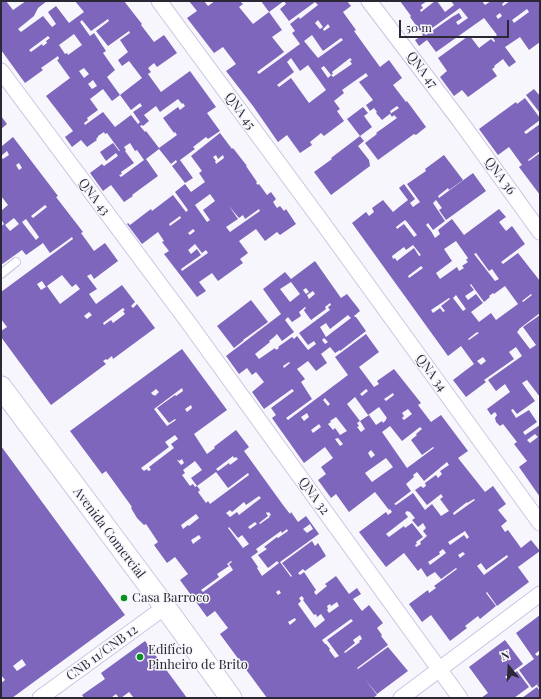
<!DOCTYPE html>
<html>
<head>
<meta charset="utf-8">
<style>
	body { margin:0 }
	#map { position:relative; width:541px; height:699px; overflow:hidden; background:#f7f6fc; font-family:"Playfair Display",serif }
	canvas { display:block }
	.frame { position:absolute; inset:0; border:2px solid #2a2834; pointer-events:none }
	.north { position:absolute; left:489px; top:647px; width:40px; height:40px; -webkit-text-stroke:3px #f7f6fc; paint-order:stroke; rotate:342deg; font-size:11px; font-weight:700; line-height:16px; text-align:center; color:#2a2834 }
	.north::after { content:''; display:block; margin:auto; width:14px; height:18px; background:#2a2834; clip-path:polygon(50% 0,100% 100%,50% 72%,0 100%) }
	.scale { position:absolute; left:399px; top:20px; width:110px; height:18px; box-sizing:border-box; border:2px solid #2a2834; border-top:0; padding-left:5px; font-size:12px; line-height:14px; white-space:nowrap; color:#2a2834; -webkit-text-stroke:3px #f7f6fc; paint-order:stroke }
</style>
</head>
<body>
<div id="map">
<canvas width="541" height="699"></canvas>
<div class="frame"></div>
<div class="north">N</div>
<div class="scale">50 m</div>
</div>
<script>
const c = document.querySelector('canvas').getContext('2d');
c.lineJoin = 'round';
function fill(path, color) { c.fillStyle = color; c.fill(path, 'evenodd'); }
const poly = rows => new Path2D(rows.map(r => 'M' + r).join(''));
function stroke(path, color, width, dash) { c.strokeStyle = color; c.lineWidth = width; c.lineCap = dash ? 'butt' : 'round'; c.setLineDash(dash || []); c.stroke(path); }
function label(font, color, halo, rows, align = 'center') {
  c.font = font + ' "Playfair Display",serif'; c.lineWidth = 3; c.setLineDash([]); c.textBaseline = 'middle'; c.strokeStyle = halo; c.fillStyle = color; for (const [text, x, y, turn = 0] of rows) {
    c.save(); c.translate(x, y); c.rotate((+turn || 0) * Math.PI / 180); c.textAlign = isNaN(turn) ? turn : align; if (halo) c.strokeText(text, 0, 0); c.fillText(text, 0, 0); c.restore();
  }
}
fill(poly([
	[1,1,6,1,13,10,26,1,47,1,38,8,34,16,18,29,21,32,43,16,52,27,56,24,48,12,56,6,69,23,84,12,75,1,124,1,138,19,142,24,141,25,154,42,164,35,177,53,157,67,154,63,148,68,151,72,148,74,161,92,190,71,216,107,207,113,220,131,208,139,206,137,193,147,195,149,180,160,193,178,185,183,172,166,177,162,176,160,171,164,159,149,146,159,158,176,132,195,133,196,124,202,111,185,103,191,90,173,102,164,104,166,118,156,116,153,106,161,100,152,113,143,119,151,120,151,107,133,105,134,104,132,98,136,98,137,96,139,97,140,87,147,81,140,72,147,65,137,73,131,46,96,70,78,57,60,59,59,58,56,41,68,43,70,25,83,1,50],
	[108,19,109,21,96,31,108,46,129,31,130,33,120,40,128,52,118,60,122,66,129,61,142,78,120,95,131,110,140,103,142,106,133,112,140,122,138,124,131,115,115,127,103,112,85,125,84,123,88,120,87,118,98,110,90,99,103,89,112,101,120,95,107,77,115,70,103,53,106,51,94,33,90,36,80,22,82,20,91,31],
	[74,34,82,45,68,55,67,53,65,54,59,45],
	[48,36,50,38,46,41,47,43,43,46,42,44,31,52,29,50],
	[84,68,89,74,84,78,79,71],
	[93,80,97,86,92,89,88,84],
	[178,99,182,104,183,103,185,106,180,110,178,107,163,118,174,133,175,132,177,135,159,148,146,131,145,132,140,126,142,125,143,126,149,121,144,115,156,106,160,112],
	[130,143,135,151,137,150,144,160,121,177,119,175,122,174,121,172,134,163,125,151,126,150,124,147],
	[189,1,204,1,208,6,215,1,240,1,243,4,239,7,253,24,269,12,282,30,272,37,284,52,257,72,259,74,300,44,292,33,295,31,290,24,299,17,300,19,318,5,315,2,289,21,280,9,286,4,284,1,269,12,261,1,347,1,351,6,343,12,356,30,354,31,380,67,389,60,402,78,393,85,406,102,407,101,426,127,416,135,414,134,378,160,365,143,377,134,376,133,397,118,394,115,392,117,390,114,399,108,397,106,390,111,391,113,382,120,376,113,377,112,374,108,370,111,366,105,373,100,359,82,368,76,366,73,342,90,344,93,334,101,340,109,337,111,344,121,324,136,321,133,310,142,312,145,300,153,287,135,278,142,253,106,226,71,236,64,223,47,214,53,187,18,197,11],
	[318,20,323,27,320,29,315,23],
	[328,24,330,27,324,31,323,29],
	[312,35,323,51,341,38,343,40,318,58,304,41],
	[291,58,300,71,308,65,326,90,309,103,291,78,279,87,277,85,294,72,287,62],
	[350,58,352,60,350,61,352,64,333,77,331,75,328,78,321,68,324,66,331,75,333,74,332,72],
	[400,1,427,1,421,5,423,8,420,10,421,12,435,1,437,1,445,12,454,5,451,1,482,1,485,5,491,1,506,1,502,4,503,6,510,1,540,1,540,42,529,50,520,37,505,47,516,62,509,67,503,59,494,66,495,67,492,69,497,76,468,97,462,90,454,96,440,77,447,71,438,58,467,37,468,38,470,36,479,48,491,39,494,42,495,41,493,38,497,35,484,18,436,52,427,40,419,46,415,40,423,35,410,17,411,16],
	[460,8,468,18,458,25,456,22,462,18,459,13,452,17,426,35,424,34],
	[527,9,529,12,514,23,512,20],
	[500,13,502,16,498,19,496,16],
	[534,89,540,96,540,113,526,95],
	[525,98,540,118,540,120,524,132,526,134,540,124,540,151,528,160,529,161,540,153,540,195,519,167,522,165,509,147,498,155,479,129,516,102,517,104],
	[363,107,368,113,364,116,372,127,360,136,364,141,358,146,369,160,370,166,331,195,314,172,332,159,331,158,360,136,347,119],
	[1,116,7,124,1,129],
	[220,133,232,149,233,148,247,166,246,166,257,182,256,183,258,185,259,184,267,195,271,192,276,199,273,202,277,208,280,206,284,211,286,209,296,224,280,235,277,232,265,241,256,229,239,241,248,253,240,259,243,263,218,281,212,273,199,282,206,291,197,297,164,254,169,251,162,242,164,241,158,232,142,244,127,224,128,223,130,225,151,209,152,211,173,195,186,212,188,210,175,192,185,184,191,192,205,182,199,173,202,171,191,156],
	[216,155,218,159,223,155,224,158,216,164,215,161,216,161,213,157],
	[210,194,215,201,203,210,210,220,207,222,195,205],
	[229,206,239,218,243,215,245,219,259,209,260,211,230,232,226,227,238,219],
	[180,216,181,218,170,226,169,224],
	[193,229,195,231,190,235,188,233],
	[195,244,202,253,206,250,208,253,182,271,181,269,201,255,197,249,191,254,188,250],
	[13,137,58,196,56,197,83,232,81,233,94,251,105,243,118,261,94,279,91,274,87,276,97,289,89,294,96,304,122,285,135,302,131,306,133,308,137,304,155,328,113,359,112,356,107,360,106,359,103,361,106,364,51,405,1,337,1,331,7,327,1,319,1,292,73,239,72,237,50,253,43,243,26,255,22,250,1,265,1,226,4,224,1,219,1,211,8,205,1,196,1,157,3,159,9,155,7,151,1,156,1,144,2,146],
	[19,163,22,168,19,170,16,165],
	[45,205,47,207,33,218,31,216],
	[14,218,19,224,10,231,5,225],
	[26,219,39,237,36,240,22,222],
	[62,275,72,287,76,284,80,289,60,304,47,286],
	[42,281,46,287,41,290,37,284],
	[123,308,125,310,123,311,125,314,113,323,111,320,104,325,103,323],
	[89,312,92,315,87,319,84,316],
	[444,155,463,180,449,190,448,188,438,196,439,198,473,173,486,191,446,220,439,210,442,208,436,200,433,203,445,221,433,230,428,223,426,225,431,231,435,238,440,234,438,230,452,219,464,235,499,209,506,217,499,222,506,231,512,226,525,244,501,262,503,264,518,253,540,281,540,313,519,329,519,330,517,332,530,349,536,345,523,327,540,315,540,397,527,380,522,383,535,401,517,414,513,409,511,410,516,418,529,410,537,422,523,432,525,435,540,425,540,497,519,467,527,461,514,444,517,442,503,424,500,426,496,422,495,418,497,415,495,412,491,415,487,409,510,392,505,384,496,391,488,380,522,356,516,347,509,352,514,359,484,380,486,382,466,397,453,380,474,364,461,346,448,356,352,223,366,212,369,216,374,212,372,208,383,200,393,212,399,207,408,200,399,188,404,184,415,199,410,203,413,207,420,202,407,184,426,171,425,169],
	[405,220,407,222,417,235,414,237,404,224,397,229,396,227],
	[456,241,468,258,466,260,468,262,462,266,464,268,459,271,457,267,440,279,436,273,452,261,444,249],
	[413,245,421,255,419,256,414,248,397,261,395,258,393,259,392,256,404,247,406,250],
	[476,253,489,271,492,269,499,279,495,281,474,254],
	[421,266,423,268,409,278,408,276],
	[471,284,484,302,490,297,489,296,493,293,494,294,505,286,518,304,496,320,491,313,479,322,471,312,483,303,476,294,468,300,465,296,474,290,470,285],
	[531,294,532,295,523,302,522,301],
	[456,295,466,309,463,311,453,298],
	[449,298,450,299,441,306,445,311,443,312,440,308,433,313,431,310],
	[477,332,479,333,469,340,468,339],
	[483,357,486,361,481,365,477,361],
	[535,434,538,437,530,443,527,440],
	[315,261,341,298,347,294,358,308,360,311,354,316,355,317,356,317,366,331,340,351,340,350,335,353,330,347,321,354,327,363,316,371,308,361,297,369,305,379,301,382,312,399,286,418,288,420,348,375,335,357,366,334,379,352,359,367,374,387,379,384,377,381,394,369,421,403,418,405,431,422,441,415,468,451,458,458,485,492,493,486,506,504,498,510,507,521,501,526,505,532,508,530,521,548,531,540,540,551,518,567,529,582,497,606,487,592,486,593,496,606,480,619,478,616,465,626,467,628,450,641,431,615,422,622,409,604,428,590,429,593,436,588,434,586,457,569,456,568,441,579,435,572,427,577,421,568,418,571,404,553,386,567,359,532,386,512,388,515,392,512,390,509,389,510,375,492,349,512,336,494,331,498,318,480,326,474,321,467,333,458,325,447,304,463,272,418,276,415,271,408,294,391,292,389,264,409,252,392,264,382,256,372,252,375,247,368,239,374,226,356,281,314,263,289,285,272,291,279],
	[291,282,300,294,290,302,280,289],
	[306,288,309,292,306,294,303,290],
	[313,291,315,294,309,299,307,295],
	[330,303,331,305,328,307,330,310,299,333,308,345,314,341,316,344,308,350,297,336,294,339,292,337,278,347,279,348,276,350,275,348,259,359,255,354,270,342,269,341,274,337,277,334,282,341,294,332,285,320,288,317,292,322,301,316,299,312,305,307,306,308,304,310,305,312,311,320,326,309,325,307],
	[348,315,351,318,326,337,320,327,326,323,330,329],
	[324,338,328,342,325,344,322,340],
	[289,362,290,363,284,368,283,366],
	[366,389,368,391,362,396,360,394],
	[393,393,394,395,386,401,384,399],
	[355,397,368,415,379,407,387,418,386,419,386,420,383,423,382,421,376,425,369,415,360,421,365,429,361,432,357,427,359,426,357,423,360,421,347,404],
	[325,398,330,404,328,406,323,400],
	[408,409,412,414,404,420,402,418,404,416,402,413],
	[307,413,309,417,304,421,301,417],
	[336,417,347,431,340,435,335,428,333,430,328,424,331,422,330,421],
	[319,424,321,427,313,433,311,430],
	[390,426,402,441,420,427,422,429,416,434,417,435,411,440,422,455,433,447,434,448,407,468,382,432],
	[338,438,343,444,340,446,335,439],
	[371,450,375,455,371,458,368,453],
	[386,458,393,467,372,482,365,473],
	[447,462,449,465,440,471,442,474,438,478,436,475,425,483,426,486,423,488,421,486,415,490,427,505,441,494,443,497,440,499,449,511,441,516,432,504,425,510,413,493,396,505,394,504,411,491,406,484,414,477,413,475,417,472,424,481],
	[474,499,475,500,454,515,453,513,467,502,467,503],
	[407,511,410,512,415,518,412,520,418,527,423,523,426,528,423,531,427,536,420,542,421,544,416,547,415,545,417,544,416,542,423,537,412,523,405,528,404,526,389,537,386,534,408,517,405,513],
	[465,531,469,537,467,539,464,535,450,545,448,542],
	[443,549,446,553,430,565,428,562,440,554,439,552],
	[463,552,465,554,460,558,458,555],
	[507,555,508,557,484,575,477,566,481,563,486,570],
	[251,300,268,322,243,340,244,340,234,348,217,326],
	[182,349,227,410,194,434,207,454,215,448,214,447,215,446,236,430,249,447,244,451,283,505,290,514,291,512,298,522,306,516,319,534,280,562,291,577,292,576,282,563,312,541,315,546,318,543,326,556,305,571,303,569,298,573,300,575,304,572,316,590,314,592,316,595,327,586,325,584,336,576,349,594,357,588,361,594,353,599,362,611,369,605,383,623,377,628,382,635,381,636,388,645,357,668,358,669,388,647,408,671,377,694,365,679,377,695,373,698,267,698,220,634,228,628,215,611,207,617,180,580,188,574,175,557,167,563,154,545,158,542,146,524,144,525,137,518,131,508,132,507,106,471,102,474,70,431],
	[182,388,183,391,176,396,175,395,157,408,169,423,175,419,176,420,167,426,154,409],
	[156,389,159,392,155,396,154,395,153,395,151,393],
	[191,405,192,408,187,412,185,409],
	[175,435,178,439,171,444,174,448,149,467,151,470,148,471,147,469,144,471,141,468,169,447,165,442],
	[233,456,234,458,236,457,238,459,230,465,229,463,218,471,216,469],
	[182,459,184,463,181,465,177,460,178,460,179,461],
	[195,461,202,470,191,478,197,486,216,472,228,488,248,473,249,475,210,504,208,501,206,503,198,492,200,490,197,486,195,487,193,484,190,486,182,475,185,473,183,470],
	[259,496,261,498,239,515,237,512,230,517,226,513,230,510,232,512,244,502,246,505],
	[267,512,268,513,269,512,271,515,269,516,270,517,260,524,259,523,268,516,266,513],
	[196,514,199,518,189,526,188,525,183,529,181,525],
	[255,522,257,524,250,529,248,527],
	[310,524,313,529,307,533,303,529],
	[229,527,238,538,242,535,249,544,243,548,228,528],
	[287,529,288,531,278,538,277,537,264,547,267,549,258,555,268,568,277,561,279,563,262,576,257,568,258,567,251,557,258,552,256,549,281,531,282,533],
	[199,535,201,538,193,544,191,540],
	[231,561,232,562,229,564,233,570,203,592,201,590,219,577,217,574,229,566,227,564],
	[279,590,281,593,278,595,276,592],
	[302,596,304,599,303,600,314,615,316,614,317,617,321,614,325,620,315,628,298,604,301,601,299,598],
	[337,602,339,606,329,613,327,610,328,609,327,606,330,604,331,606],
	[295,618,296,620,290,625,288,622],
	[351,619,353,621,327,640,339,656,335,658,329,650,330,649,326,644,325,644,322,640],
	[360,635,362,639,359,641,360,642,345,653,344,652,355,643,353,640],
	[1,446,125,615,12,698,1,698,1,683,5,680,1,675],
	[22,659,26,665,17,671,13,666],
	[540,615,540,650,535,654,537,656,540,654,540,689,537,685,539,683,532,688,519,670,534,659,516,633],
	[505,640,523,664,505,677,510,681,508,678,517,671,529,687,514,698,481,698,488,693,469,667],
	[145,641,187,698,134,698,129,692,121,698,119,698,116,694,111,698,84,698,82,695,105,679,101,673],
	[537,687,540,691,540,698,522,698]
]), '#7d66bb');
const lane = poly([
	[1,274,16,262]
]);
const street = poly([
	[159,1,322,222,540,523],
	[369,1,460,121,540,232],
	[1,71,188,322,460,698],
	[40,698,165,607],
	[401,698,540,594]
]);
const secondary = poly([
	[1,387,165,607,231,698]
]);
stroke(lane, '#cac4e3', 10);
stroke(street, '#cac4e3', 17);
stroke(secondary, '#cac4e3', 23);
stroke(lane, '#fff', 8);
stroke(street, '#fff', 15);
stroke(secondary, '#fff', 21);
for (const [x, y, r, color] of [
	[124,598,4,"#089021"],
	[140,657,4,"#089021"]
]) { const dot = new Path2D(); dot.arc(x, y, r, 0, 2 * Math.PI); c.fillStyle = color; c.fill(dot); stroke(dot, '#f7f6fc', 1.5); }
label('13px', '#2a2834', '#f7f6fc', [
	["QNA 47",422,70,53],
	["QNA 45",240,111,54],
	["QNA 36",500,176,54],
	["QNA 43",94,197,53],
	["QNA 34",431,373,54],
	["QNA 32",314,496,54],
	["Avenida Comercial",109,533,53],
	["CNB 11/CNB 12",102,653,-36]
]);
label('13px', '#2a2834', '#f7f6fc', [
	["Casa Barroco",132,598],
	["Edifício",148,650],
	["Pinheiro de Brito",148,665]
], 'left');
</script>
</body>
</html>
